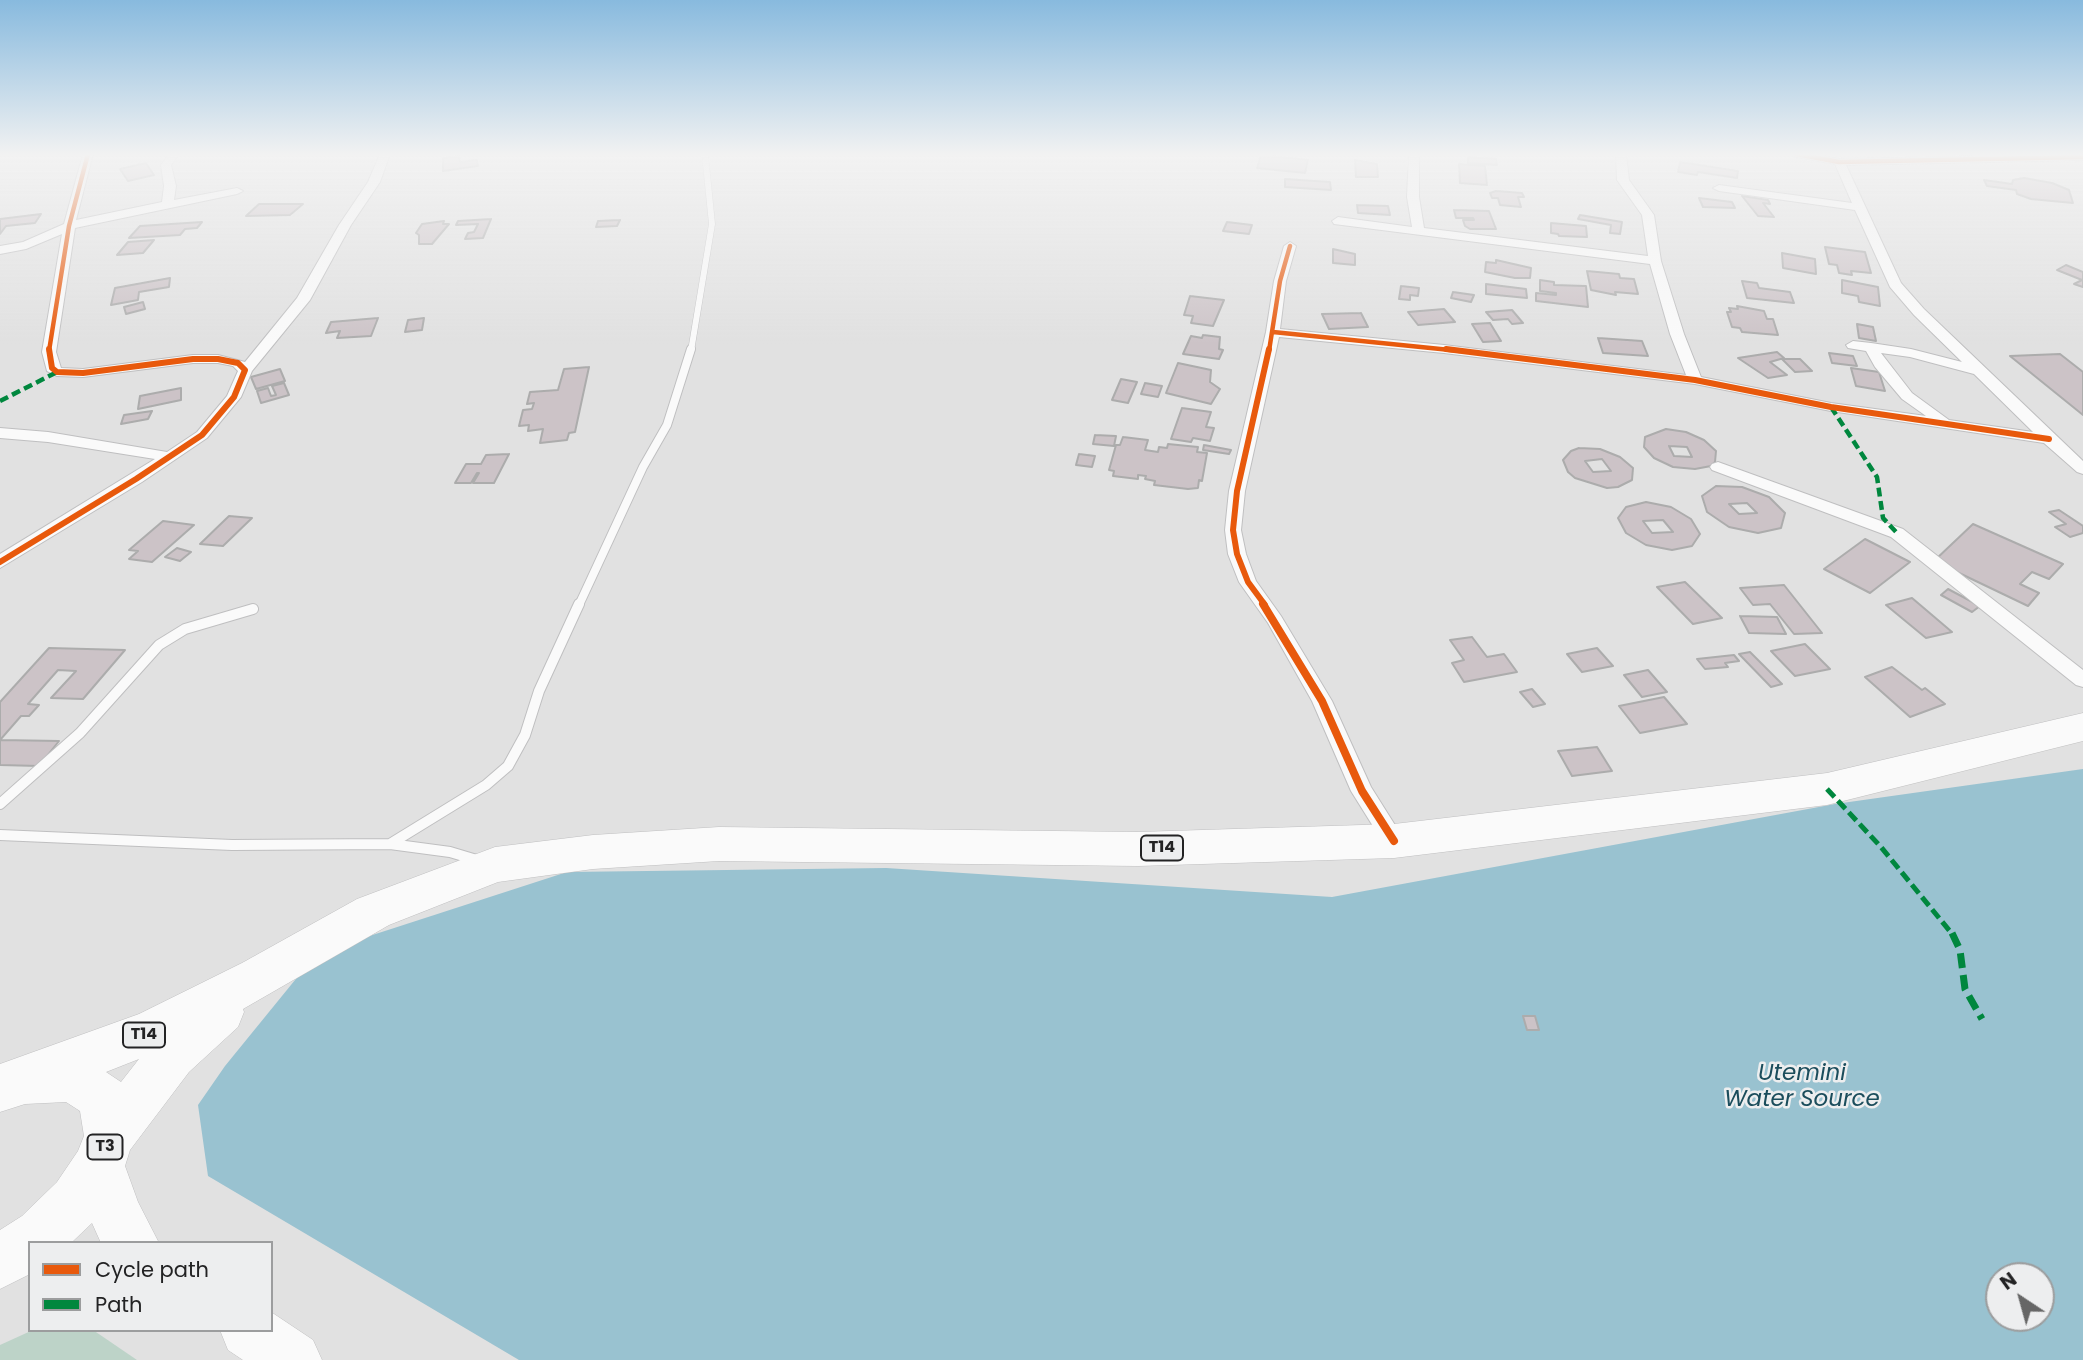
<!DOCTYPE html>
<html>
<head>
<meta charset="utf-8">
<style>
	body { margin:0 }
	#map { position:relative; width:2083px; height:1360px; overflow:hidden; background:#e1e1e1; font-family:Poppins,sans-serif }
	canvas { display:block }
	.legend { position:absolute; left:28px; top:1241px; width:245px; height:91px; box-sizing:border-box; background:#edeeef; border:2px solid #9c9d9e; margin:0; padding:9px 12px; list-style:none; font-size:21px; color:#232324 }
	.legend li { display:flex; align-items:center; gap:14px; height:35px }
	.legend b { width:35px; border:2px solid #9c9d9e }
	.north { position:absolute; left:1985px; top:1262px; width:70px; height:70px; box-sizing:border-box; background:#edeeef; border:2px solid #9c9d9e; border-radius:50%; rotate:324deg; font-size:19px; font-weight:700; line-height:28px; text-align:center; color:#232324 }
	.north::after { content:''; display:block; margin:auto; width:24px; height:32px; background:#666; clip-path:polygon(50% 0,100% 100%,50% 72%,0 100%) }
</style>
</head>
<body>
<div id="map">
<canvas width="2083" height="1360"></canvas>
<ul class="legend">
<li><b style="height:9px;background:#e8590c"></b>Cycle path</li>
<li><b style="height:9px;background:#00873e"></b>Path</li>
</ul>
<div class="north">N</div>
</div>
<script>
const c = document.querySelector('canvas').getContext('2d');
c.lineJoin = 'round';
function fill(path, color) { c.fillStyle = color; c.fill(path, 'evenodd'); }
const poly = rows => new Path2D(rows.map(r => 'M' + r).join(''));
function stroke(path, color, width, dash) { c.strokeStyle = color; c.lineWidth = width; c.lineCap = dash ? 'butt' : 'round'; c.setLineDash(dash || []); c.stroke(path); }
function label(font, color, halo, rows, align = 'center') {
  c.font = font + ' Poppins,sans-serif'; c.lineWidth = 5; c.setLineDash([]); c.textBaseline = 'middle'; c.strokeStyle = halo; c.fillStyle = color; for (const [text, x, y, turn = 0] of rows) {
    c.save(); c.translate(x, y); c.rotate((+turn || 0) * Math.PI / 180); c.textAlign = isNaN(turn) ? turn : align; if (halo) c.strokeText(text, 0, 0); c.fillText(text, 0, 0); c.restore();
  }
}
fill(poly([
	[33,1330,93,1330,137,1360,0,1360,0,1345]
]), '#bdd3c8');
fill(poly([
	[2083,769,2083,1360,519,1360,208,1176,198,1105,225,1066,317,953,567,872,886,868,1332,897,1835,804],
	[1999,1276,2041,1276,2041,1318,1999,1318]
]), '#99c2d0');
const building = poly([
	[1261,155,1308,160,1305,173,1257,168,1261,155],
	[459,156,460,162,477,160,478,166,443,171,443,158,459,156],
	[1468,157,1496,159,1497,165,1468,163,1468,157],
	[1355,160,1377,164,1378,177,1356,177,1355,160],
	[1680,162,1738,171,1737,178,1698,172,1697,175,1678,172,1680,162],
	[146,163,154,175,128,181,120,169,146,163],
	[1459,164,1485,166,1487,185,1460,183,1459,164],
	[2024,178,2052,183,2069,190,2073,203,2031,199,2017,194,2016,190,1987,186,1984,180,2012,184,2013,180,2024,178],
	[1285,179,1330,182,1331,190,1285,187,1285,179],
	[1496,191,1522,193,1524,197,1518,197,1521,207,1500,205,1498,198,1492,198,1490,193,1496,191],
	[1742,196,1768,200,1770,204,1763,203,1774,217,1758,216,1742,196],
	[1699,198,1732,202,1735,208,1703,207,1699,198],
	[259,204,303,204,290,215,246,216,259,204],
	[1357,205,1388,206,1390,215,1358,213,1357,205],
	[1454,210,1489,211,1496,229,1470,229,1465,226,1463,220,1474,220,1473,218,1456,218,1454,210],
	[41,214,35,223,6,226,0,234,0,219,41,214],
	[1580,215,1622,222,1620,234,1610,233,1611,225,1578,219,1580,215],
	[491,219,483,238,465,239,468,233,474,232,478,224,456,225,458,221,491,219],
	[620,220,617,226,596,227,598,221,620,220],
	[444,221,443,224,449,224,432,244,419,244,419,235,416,233,422,224,444,221],
	[202,222,197,228,185,229,180,235,129,238,140,226,202,222],
	[1227,222,1252,225,1249,234,1223,231,1227,222],
	[1551,223,1586,226,1587,237,1559,236,1558,234,1551,233,1551,223],
	[154,240,143,253,117,255,128,242,154,240],
	[1825,247,1865,252,1871,273,1851,271,1852,275,1839,273,1837,265,1829,264,1825,247],
	[1333,249,1355,254,1355,265,1333,263,1333,249],
	[1782,253,1815,259,1816,274,1783,268,1782,253],
	[1496,260,1531,268,1530,278,1515,278,1485,272,1486,262,1496,263,1496,260],
	[2066,265,2083,272,2083,287,2074,284,2082,280,2057,270,2066,265],
	[1587,271,1619,274,1620,278,1634,279,1638,294,1615,292,1616,295,1591,290,1587,271],
	[170,278,169,287,139,292,138,300,111,305,115,288,170,278],
	[1540,280,1554,282,1554,285,1586,286,1588,307,1536,301,1536,293,1556,295,1556,293,1540,291,1540,280],
	[1842,280,1878,287,1880,306,1859,302,1858,296,1842,293,1842,280],
	[1742,281,1757,283,1759,288,1790,292,1794,303,1747,298,1742,281],
	[1486,284,1526,289,1527,298,1486,294,1486,284],
	[1401,286,1419,288,1418,296,1410,295,1410,300,1399,299,1401,286],
	[1453,292,1474,295,1471,302,1451,298,1453,292],
	[1190,296,1224,300,1213,326,1191,323,1193,316,1184,315,1190,296],
	[143,302,145,309,126,314,124,307,143,302],
	[1737,306,1764,311,1767,319,1773,319,1778,335,1742,332,1740,328,1732,327,1727,312,1731,312,1729,308,1738,309,1737,306],
	[1444,309,1455,322,1418,325,1408,312,1444,309],
	[1512,310,1523,323,1512,324,1508,319,1493,320,1486,312,1512,310],
	[1361,313,1368,327,1329,329,1322,314,1361,313],
	[378,318,371,336,337,338,340,331,326,333,331,322,378,318],
	[424,318,422,330,405,332,408,320,424,318],
	[1490,323,1501,341,1483,342,1472,324,1490,323],
	[1857,324,1873,327,1876,341,1859,338,1857,324],
	[1203,335,1220,337,1219,349,1223,350,1219,359,1183,354,1191,336,1202,338,1203,335],
	[1598,338,1642,341,1648,356,1603,353,1598,338],
	[1777,352,1784,358,1770,362,1787,375,1768,378,1738,358,1777,352],
	[1829,353,1853,356,1857,366,1832,363,1829,353],
	[2060,354,2083,372,2083,415,2010,356,2060,354],
	[1782,359,1800,359,1812,371,1795,372,1782,359],
	[1178,363,1211,370,1210,382,1220,389,1211,404,1166,393,1178,363],
	[589,367,575,432,569,433,567,440,540,443,543,429,528,431,529,425,519,426,523,410,532,409,534,403,527,404,530,392,558,390,564,369,589,367],
	[1851,368,1879,372,1885,391,1856,386,1851,368],
	[280,369,285,381,256,389,251,377,280,369],
	[1121,379,1137,382,1128,403,1112,400,1121,379],
	[284,383,289,395,261,403,257,391,268,388,271,396,276,395,272,386,284,383],
	[1145,383,1162,386,1158,397,1141,394,1145,383],
	[181,388,181,400,138,409,140,396,181,388],
	[1182,408,1211,412,1206,427,1214,428,1210,441,1193,438,1191,442,1171,439,1182,408],
	[152,411,148,419,121,424,124,415,152,411],
	[1666,429,1686,432,1704,440,1716,451,1715,462,1711,466,1695,469,1673,467,1654,458,1644,447,1645,437,1666,429],
	[1669,446,1687,447,1692,457,1674,456,1669,446],
	[1095,435,1116,436,1114,446,1093,444,1095,435],
	[1123,437,1148,440,1145,450,1158,452,1159,447,1167,448,1168,444,1198,447,1197,452,1207,453,1202,481,1199,480,1198,488,1188,489,1154,485,1155,481,1145,479,1146,476,1138,475,1138,479,1113,476,1114,471,1109,470,1116,445,1120,445,1123,437],
	[1204,445,1231,450,1229,454,1203,450,1204,445],
	[1579,448,1600,449,1620,457,1633,468,1632,480,1618,487,1607,488,1575,478,1568,472,1563,460,1571,451,1579,448],
	[1602,459,1611,471,1593,472,1585,461,1602,459],
	[509,454,494,483,473,483,479,473,477,473,471,483,455,483,466,464,481,464,486,455,509,454],
	[1079,454,1095,456,1092,467,1076,465,1079,454],
	[1716,486,1742,487,1769,497,1785,513,1781,528,1758,533,1729,527,1707,512,1702,496,1716,486],
	[1747,503,1757,513,1739,514,1729,504,1747,503],
	[1646,502,1671,507,1691,519,1700,534,1692,546,1672,550,1646,545,1626,533,1618,518,1626,507,1646,502],
	[1663,520,1673,532,1652,533,1643,521,1663,520],
	[2059,510,2083,526,2083,533,2070,537,2055,527,2066,524,2049,512,2059,510],
	[229,516,252,518,223,546,200,544,229,516],
	[163,521,194,525,152,562,129,559,138,551,129,550,163,521],
	[1973,524,2063,564,2049,579,2032,572,2020,584,2039,593,2028,606,1934,561,1973,524],
	[1865,539,1910,562,1870,593,1824,569,1865,539],
	[177,548,191,552,180,561,165,557,177,548],
	[1685,582,1722,618,1693,624,1657,587,1685,582],
	[1784,585,1822,633,1794,634,1770,604,1753,605,1740,588,1784,585],
	[1948,589,1980,606,1972,612,1941,595,1948,589],
	[1912,598,1952,632,1926,638,1886,605,1912,598],
	[1740,616,1777,617,1786,634,1749,633,1740,616],
	[1472,637,1487,657,1504,654,1517,672,1464,682,1452,663,1464,660,1450,640,1472,637],
	[1805,644,1830,669,1795,676,1771,651,1805,644],
	[49,648,125,650,83,699,51,698,76,671,58,670,28,704,39,705,29,716,21,716,0,740,0,702,49,648],
	[1597,648,1613,666,1582,672,1567,654,1597,648],
	[1750,652,1782,684,1771,687,1739,654,1750,652],
	[1734,655,1739,661,1725,663,1728,667,1705,669,1697,659,1734,655],
	[1892,667,1922,690,1925,688,1945,704,1910,717,1865,677,1892,667],
	[1648,670,1667,692,1642,697,1624,675,1648,670],
	[1532,689,1545,704,1533,707,1520,692,1532,689],
	[1664,697,1687,724,1640,733,1619,706,1664,697],
	[0,740,59,741,39,766,0,765,0,740],
	[1597,747,1612,771,1572,776,1558,751,1597,747],
	[1523,1016,1535,1016,1539,1030,1527,1030,1523,1016]
]);
fill(building, '#ccc3c7');
stroke(building, '#acacac', 2);
const laneFar2 = poly([
	[691,351,712,224,705,154]
]);
const laneFar1 = poly([
	[579,605,643,467,667,425,691,349]
]);
const lane = poly([
	[0,804,80,733,159,645,185,629,253,609],
	[0,835,232,845,390,844,450,852,480,861],
	[390,844,486,785,508,766,525,735,539,691,579,604]
]);
const street = poly([
	[83,154,93,154,76,220,162,202,164,186,161,165,169,154,179,154,171,165,176,186,174,200,237,188,243,191,237,194,75,228,56,352,61,368,83,369,193,355,218,355,245,362,297,298,339,225,368,182,380,154,390,154,380,182,351,225,310,300,252,371,241,397,207,438,142,482,0,568,0,554,155,459,48,442,0,438,0,428,48,432,167,452,197,432,227,396,238,371,233,366,218,363,193,363,83,377,57,376,47,371,42,352,62,234,26,249,0,254,0,246,23,242,64,224,83,154],
	[1409,154,1419,154,1419,197,1424,228,1648,256,1642,215,1617,180,1616,154,1626,154,1629,180,1654,215,1661,261,1684,334,1701,377,1831,403,1926,416,1902,399,1875,367,1866,351,1848,348,1846,345,1853,341,1871,343,1911,349,1962,362,1914,315,1890,287,1855,210,1719,191,1713,188,1719,185,1852,203,1835,164,1796,157,1791,154,1812,154,1839,159,2083,154,2083,160,1846,165,1901,283,1924,309,2083,461,2083,474,2077,472,2044,443,1831,411,1695,384,1444,353,1279,337,1245,491,1241,530,1246,554,1256,581,1281,616,1332,701,1371,787,1405,841,1402,847,1394,850,1386,847,1351,791,1312,701,1268,623,1239,582,1228,554,1225,530,1229,491,1266,332,1274,281,1284,246,1290,242,1296,246,1286,281,1280,329,1444,345,1686,375,1670,334,1650,264,1334,224,1332,221,1338,217,1412,227,1407,197,1409,154],
	[1881,353,1910,357,1974,374,2033,432,1949,420,1912,393,1881,353],
	[1718,462,1903,529,2083,670,2083,687,2076,685,1891,537,1712,470,1710,467,1712,464,1718,462]
]);
const highway = poly([
	[2083,713,2083,741,1827,805,1394,858,1138,866,719,861,593,869,498,882,389,925,243,1009,244,1012,238,1027,189,1072,130,1150,125,1166,138,1202,159,1243,101,1243,92,1223,71,1243,30,1243,30,1274,0,1289,0,1230,22,1216,57,1182,78,1151,84,1136,80,1111,66,1102,25,1104,0,1112,0,1064,139,1014,242,963,357,899,495,847,593,835,719,827,1138,832,1394,824,1827,773,2083,713],
	[139,1059,121,1082,106,1072,139,1059],
	[271,1312,313,1340,322,1360,243,1360,228,1350,220,1330,271,1330,271,1312]
]);
stroke(laneFar2, '#bfbfc0', 7);
stroke(laneFar1, '#bfbfc0', 10);
stroke(lane, '#bfbfc0', 12);
stroke(street, '#bfbfc0', 2);
stroke(highway, '#bfbfc0', 1);
stroke(laneFar2, '#fafafa', 6);
stroke(laneFar1, '#fafafa', 8);
stroke(lane, '#fafafa', 10);
fill(street, '#fafafa');
fill(highway, '#fafafa');
stroke(poly([
	[0,401,57,372],
	[1831,407,1877,477,1883,518,1897,533]
]), '#00873e', 4.5, [9, 4.5]);
stroke(poly([
	[1827,789,1881,847,1953,935]
]), '#00873e', 5, [11, 5]);
stroke(poly([
	[1952,933,1960,950,1965,989,1982,1019]
]), '#00873e', 7, [15, 7]);
stroke(poly([
	[1796,154,1839,162,2083,157],
	[1273,332,1460,351],
	[49,351,69,226,88,154],
	[1269,351,1280,281,1290,246]
]), '#e8590c', 4.5);
stroke(poly([
	[1446,349,1695,380,1831,407,2049,439],
	[0,562,136,479,202,435,234,397,245,370,238,363,218,359,193,359,83,373,57,372,52,368,49,349],
	[1265,605,1248,582,1237,554,1233,530,1237,491,1269,349]
]), '#e8590c', 6);
stroke(poly([
	[1263,604,1322,701,1362,791,1394,841]
]), '#e8590c', 8);
const sky = c.createLinearGradient(0, 0, 0, 344);
sky.addColorStop(0, '#88bade');
sky.addColorStop(0.45, '#f2f2f2');
sky.addColorStop(1, '#f2f2f200');
c.fillStyle = sky;
c.fillRect(0, 0, 2083, 344);
for (const [x, y, w] of [
	[1162,848,42],
	[144,1035,42],
	[105,1147,35]
]) { const box = new Path2D(); box.roundRect(x - w / 2, y - 12.5, w, 25, 5); c.fillStyle = '#edeeef'; c.fill(box); stroke(box, '#232324', 2); }
label('bold 16px', '#232324', null, [
	["T14",1162,848],
	["T14",144,1035],
	["T3",105,1147]
]);
label('italic 23px', '#1b4d5c', '#edeeef', [
	["Utemini",1802,1074],
	["Water Source",1802,1100]
]);
</script>
</body>
</html>
